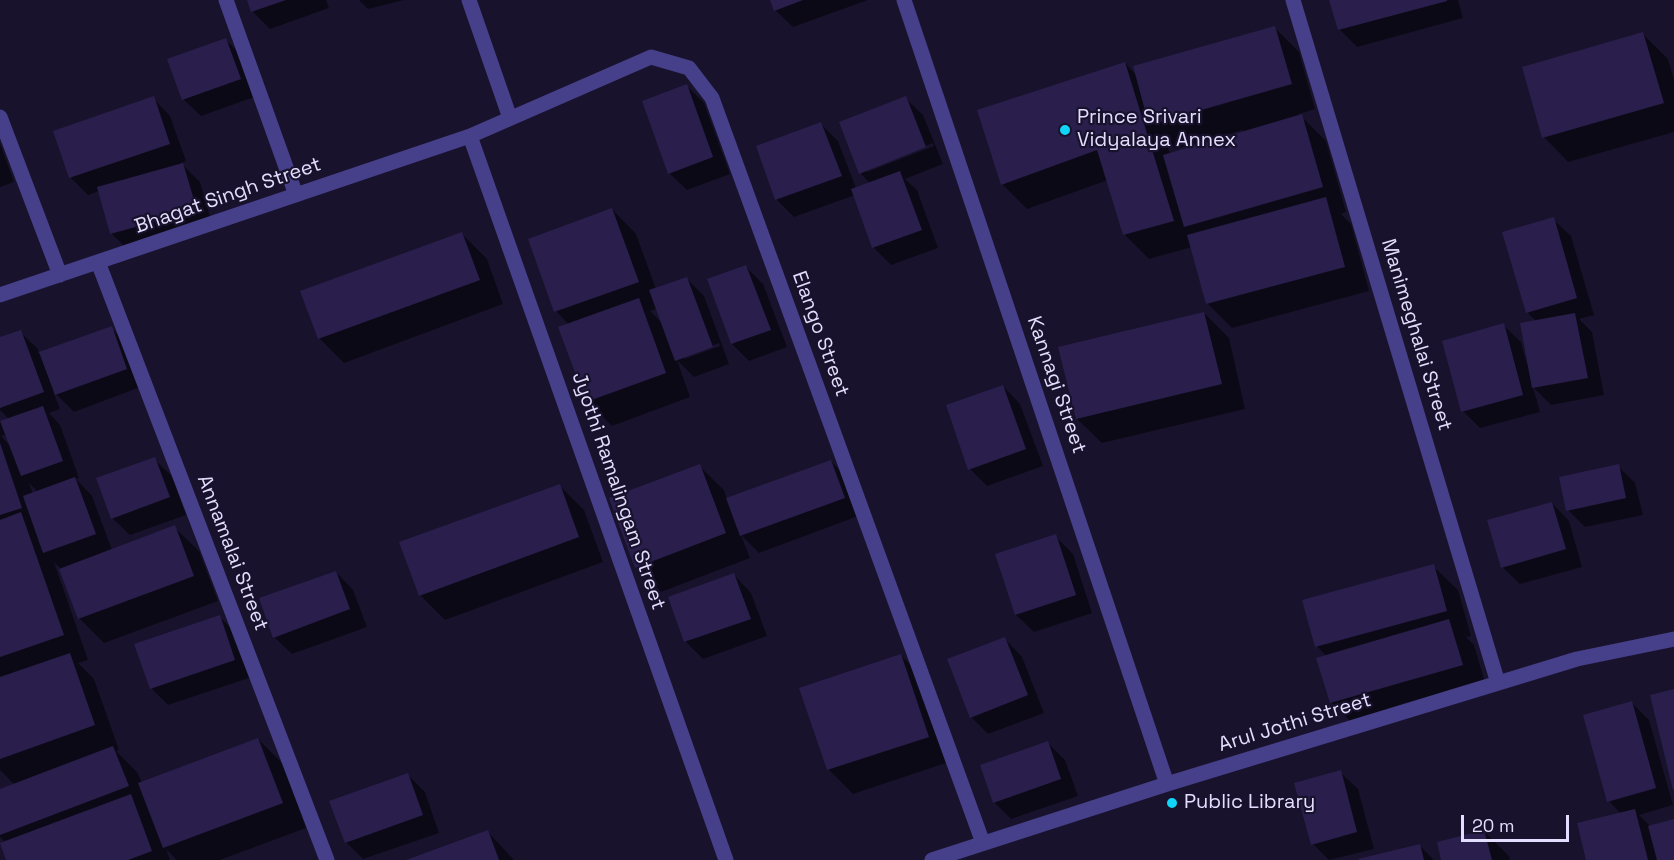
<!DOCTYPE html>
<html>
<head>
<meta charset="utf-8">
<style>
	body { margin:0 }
	#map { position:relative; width:1674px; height:860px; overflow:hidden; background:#18122c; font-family:"Space Grotesk",sans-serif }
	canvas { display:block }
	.scale { position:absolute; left:1461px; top:815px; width:108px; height:27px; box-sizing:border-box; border:3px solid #e3defe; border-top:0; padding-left:8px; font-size:18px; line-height:21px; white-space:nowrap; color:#e3defe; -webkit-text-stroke:4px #18122c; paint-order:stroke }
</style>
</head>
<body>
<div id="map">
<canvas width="1674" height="860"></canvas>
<div class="scale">20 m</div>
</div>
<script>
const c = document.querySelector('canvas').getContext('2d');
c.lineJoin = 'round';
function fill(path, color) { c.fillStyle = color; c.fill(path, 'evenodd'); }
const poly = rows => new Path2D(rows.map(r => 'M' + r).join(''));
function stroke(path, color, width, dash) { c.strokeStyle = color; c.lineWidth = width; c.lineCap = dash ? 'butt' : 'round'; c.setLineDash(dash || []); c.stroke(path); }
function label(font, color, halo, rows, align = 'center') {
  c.font = font + ' "Space Grotesk",sans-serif'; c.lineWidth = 4.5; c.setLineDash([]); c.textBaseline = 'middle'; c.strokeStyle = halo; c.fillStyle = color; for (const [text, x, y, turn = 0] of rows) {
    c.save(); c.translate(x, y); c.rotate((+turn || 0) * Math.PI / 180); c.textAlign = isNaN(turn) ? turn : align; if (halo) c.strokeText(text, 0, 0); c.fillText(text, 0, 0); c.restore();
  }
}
fill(poly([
	[248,0,326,0,329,8,270,29,253,12],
	[359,0,404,0,368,9],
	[772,0,868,0,793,27,775,10],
	[1331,0,1458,0,1463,18,1357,47,1339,29],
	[1274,27,1299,52,1315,109,1299,114,1326,141,1346,212,1341,214,1351,224,1369,291,1232,328,1207,303,1192,247,1149,259,1124,234,1108,180,1027,209,1002,184,1125,63,1137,76],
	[1243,130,1244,133,1170,154,1165,138,1176,149],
	[1643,34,1668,59,1674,80,1674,132,1568,162,1544,137],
	[226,40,243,57,257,96,201,116,183,99],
	[687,86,704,103,730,174,687,190,669,173],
	[153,98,170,116,186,161,181,163,200,182,213,227,129,251,111,233,99,191,88,195,71,178,55,131],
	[905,98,923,115,943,164,905,179,917,190,938,248,891,265,874,248,855,195,794,217,776,199,821,124,838,141,856,188,870,183,860,173],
	[933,143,934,146,867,172,867,169],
	[0,143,14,182,0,187],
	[612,209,636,234,656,289,687,279,704,296,729,364,694,377,677,360,690,397,612,426,587,401,569,325,556,311],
	[658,308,663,324,650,311],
	[719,343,720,346,684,359,684,356],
	[1553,219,1571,236,1594,315,1579,319,1592,332,1604,395,1551,405,1533,387,1540,412,1480,428,1463,411,1503,325,1521,342,1527,364,1529,364,1537,322,1527,312],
	[462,234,487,259,503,304,344,363,319,338],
	[746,267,763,284,787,347,749,361,732,344],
	[1204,313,1229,338,1245,409,1102,443,1077,419],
	[111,328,128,345,143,386,74,412,53,391,60,409,49,413,60,425,79,478,76,479,92,496,112,550,174,527,199,551,218,601,104,643,79,618,60,568,54,562,88,660,78,663,94,679,119,750,116,751,137,772,142,783,258,739,283,764,306,828,220,860,177,860,166,849,170,860,8,860,6,843,0,837,0,791,15,785,0,770,0,421,9,419,0,410,0,339,20,332,38,349,39,354],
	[7,434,12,448,1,436],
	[29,483,38,492,33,494],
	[1003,386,1020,404,1043,466,987,486,970,469],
	[154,459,172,476,186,515,130,535,112,518],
	[831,461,848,479,861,515,759,553,741,535,750,558,661,592,637,567,699,466,724,490,727,499],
	[1618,466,1635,483,1643,515,1585,527,1568,510],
	[559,485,584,510,603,562,445,620,420,595],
	[1552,503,1569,521,1582,567,1520,584,1502,567],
	[1055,536,1073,554,1092,613,1034,632,1016,615,997,555],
	[1433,566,1458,590,1471,636,1466,637,1474,645,1487,689,1356,727,1331,702,1326,656,1317,646],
	[336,572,353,590,367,627,292,654,274,637],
	[734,575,751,593,767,636,703,659,685,641],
	[219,616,237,634,252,677,168,705,151,688],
	[1005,639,1022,657,1044,713,988,734,971,717],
	[901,655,926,680,952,761,853,794,828,769],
	[1632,703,1649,720,1673,805,1639,815,1651,827,1674,821,1674,860,1587,860,1621,814,1609,801],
	[1048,743,1065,760,1078,796,1011,819,994,802],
	[1340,772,1358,789,1374,849,1329,860,1313,844],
	[408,775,425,792,439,833,363,859,346,842],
	[1484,831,1509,856,1510,860,1443,860],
	[488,832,514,860,409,860],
	[1420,846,1434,860,1361,860]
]), '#0007');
fill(poly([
	[247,0,286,0,251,12],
	[770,0,803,0,774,11],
	[1329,0,1447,0,1447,1,1338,30],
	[1275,26,1292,84,1149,125,1133,66],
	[1643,32,1664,103,1542,138,1522,67],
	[226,38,241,79,182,100,167,59],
	[1125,62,1174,221,1123,235,1097,150,1001,185,977,110],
	[687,84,713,157,668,174,642,101],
	[154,96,170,144,69,178,53,131],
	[906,96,926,147,859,174,839,122],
	[1302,114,1323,187,1184,227,1163,155],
	[821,122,842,176,775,200,756,146],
	[183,163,197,210,110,234,97,187],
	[900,171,922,230,872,248,851,189],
	[1326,197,1345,267,1206,304,1187,235],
	[612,208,639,282,554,312,528,239],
	[1554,217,1577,298,1526,313,1502,232],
	[462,232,480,280,318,339,300,291],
	[746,265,771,330,731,344,707,279],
	[687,277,713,347,675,361,649,290],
	[639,298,666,373,586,402,558,327],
	[1204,312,1222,384,1076,419,1058,347],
	[1575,313,1588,378,1532,388,1520,323],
	[1504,323,1523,395,1461,412,1442,341],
	[112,326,127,369,55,395,39,352],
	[21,330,44,392,0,408,0,337],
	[1003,385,1026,449,968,470,946,405],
	[43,406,63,461,21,476,0,421],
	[0,443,22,508,0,515],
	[155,457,170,497,111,519,96,478],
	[831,460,845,498,740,536,726,498],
	[700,464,726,533,635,568,609,498],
	[1619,464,1626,498,1566,511,1559,477],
	[75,477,96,534,43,553,23,496],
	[560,484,579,537,419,596,399,542],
	[1552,502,1566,549,1501,568,1487,520],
	[21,512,64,635,0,657,0,520],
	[175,525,194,576,78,619,59,569],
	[1056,534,1076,595,1015,615,995,554],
	[1434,564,1447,611,1315,647,1302,600],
	[336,571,350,609,273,638,259,598],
	[734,573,751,619,684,642,668,597],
	[220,615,235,660,150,689,134,644],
	[1449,619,1463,665,1330,703,1316,658],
	[1005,637,1028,695,970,718,947,659],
	[70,653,95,725,0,759,0,677],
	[901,654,929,737,827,770,799,688],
	[1674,689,1674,790,1673,790,1650,695],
	[1632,701,1656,788,1607,802,1583,715],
	[258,738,283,803,163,848,138,783],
	[1048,741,1061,779,993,803,980,765],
	[113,746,129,786,0,835,0,789],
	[1341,770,1357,832,1311,845,1294,783],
	[408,773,423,815,345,843,329,801],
	[131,794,152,851,128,860,6,860,0,843],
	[1635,809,1648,860,1586,860,1577,823],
	[1674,819,1674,860,1657,860,1648,826],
	[488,830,499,860,406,860],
	[1484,830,1492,860,1441,860,1437,842],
	[1420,844,1424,860,1359,860,1358,859]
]), '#2a1f4c');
stroke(poly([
	[226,0,296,195],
	[469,0,510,118],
	[904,0,1167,784],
	[1293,0,1498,683],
	[0,117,60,275],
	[470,136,726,860],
	[98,262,327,860],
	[0,295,470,136,651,57,689,68,712,98,983,843],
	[932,860,1167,784,1577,659,1674,639]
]), '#463f89', 15);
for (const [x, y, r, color] of [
	[1065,130,6,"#10d5f8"],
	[1172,803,6,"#10d5f8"]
]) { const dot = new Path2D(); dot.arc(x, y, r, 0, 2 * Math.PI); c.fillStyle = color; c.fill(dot); stroke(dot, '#18122c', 2); }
label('20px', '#e3defe', '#18122c', [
	["Prince Srivari",1077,118],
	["Vidyalaya Annex",1077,141],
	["Public Library",1184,803]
], 'left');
label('20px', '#e3defe', '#18122c', [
	["Bhagat Singh Street",228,196,-19],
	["Elango Street",820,334,70],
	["Manimeghalai Street",1416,335,73],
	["Kannagi Street",1056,385,71],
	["Jyothi Ramalingam Street",618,491,71],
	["Annamalai Street",232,553,69],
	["Arul Jothi Street",1295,723,-17]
]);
</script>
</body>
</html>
